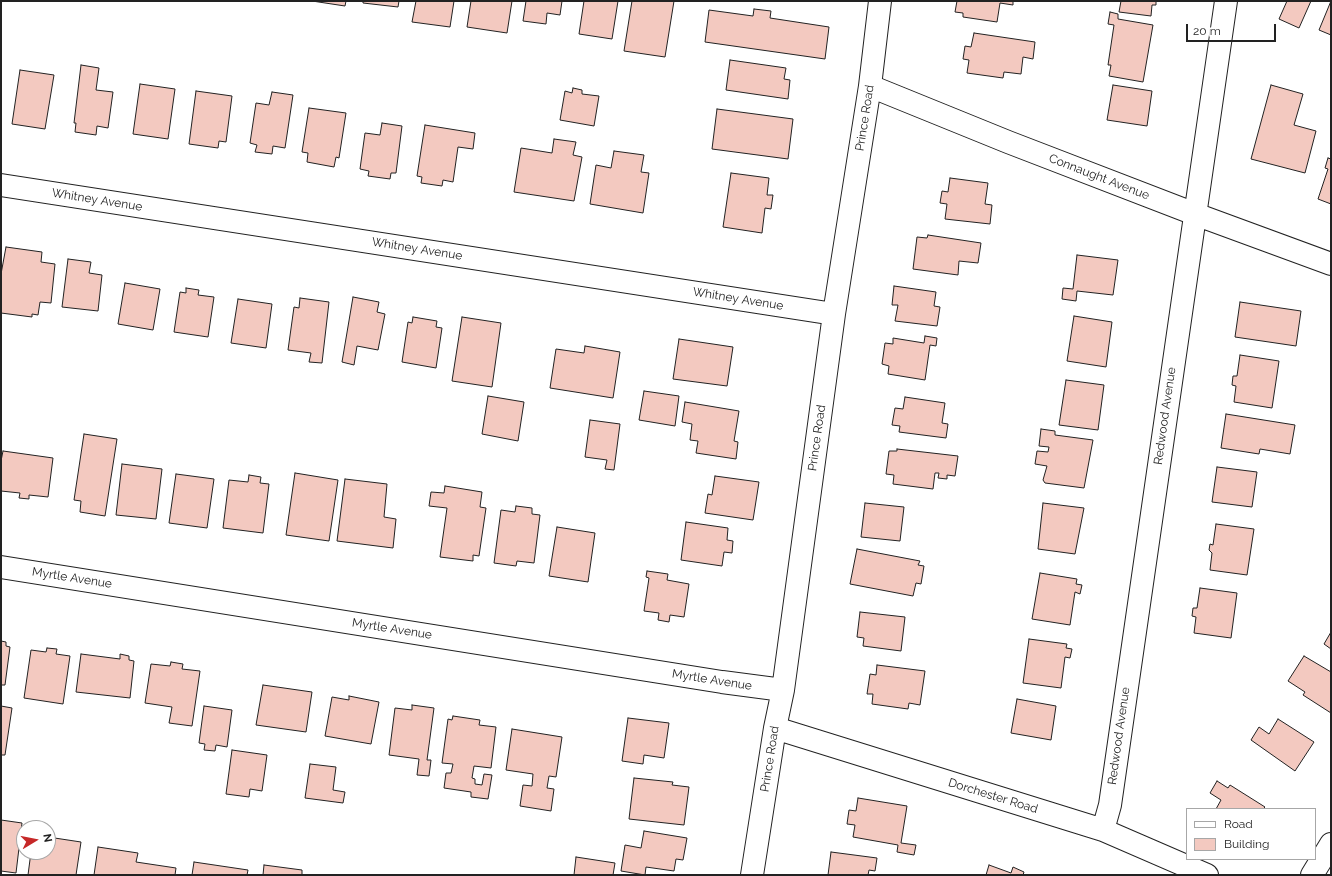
<!DOCTYPE html>
<html>
<head>
<meta charset="utf-8">
<style>
	body { margin:0 }
	#map { position:relative; width:1332px; height:876px; overflow:hidden; background:#fff; font-family:Raleway,sans-serif }
	canvas { display:block }
	.frame { position:absolute; inset:0; border:2px solid #222; pointer-events:none }
	.legend { position:absolute; left:1186px; top:808px; width:130px; height:52px; box-sizing:border-box; background:#fff; border:1px solid #a7a7a7; margin:0; padding:5px 7px; list-style:none; font-size:12px; color:#222 }
	.legend li { display:flex; align-items:center; gap:8px; height:20px }
	.legend b { width:20px; border:1px solid #a7a7a7 }
	.north { position:absolute; left:16px; top:820px; width:40px; height:40px; box-sizing:border-box; background:#fff; border:1px solid #a7a7a7; border-radius:50%; rotate:80deg; font-size:11px; font-weight:700; line-height:16px; text-align:center; color:#222 }
	.north::after { content:''; display:block; margin:auto; width:14px; height:18px; background:#c62828; clip-path:polygon(50% 0,100% 100%,50% 72%,0 100%) }
	.scale { position:absolute; left:1186px; top:24px; width:90px; height:18px; box-sizing:border-box; border:2px solid #222; border-top:0; padding-left:5px; font-size:12px; line-height:14px; white-space:nowrap; color:#222; -webkit-text-stroke:3px #fff; paint-order:stroke }
</style>
</head>
<body>
<div id="map">
<canvas width="1332" height="876"></canvas>
<div class="frame"></div>
<ul class="legend">
<li><b style="height:5px;background:#fff"></b>Road</li>
<li><b style="height:11px;background:#f3c9c0"></b>Building</li>
</ul>
<div class="north">N</div>
<div class="scale">20 m</div>
</div>
<script>
const c = document.querySelector('canvas').getContext('2d');
c.lineJoin = 'round';
function fill(path, color) { c.fillStyle = color; c.fill(path, 'evenodd'); }
const poly = rows => new Path2D(rows.map(r => 'M' + r).join(''));
function stroke(path, color, width, dash) { c.strokeStyle = color; c.lineWidth = width; c.lineCap = dash ? 'butt' : 'round'; c.setLineDash(dash || []); c.stroke(path); }
function label(font, color, halo, rows, align = 'center') {
  c.font = font + ' Raleway,sans-serif'; c.lineWidth = 3; c.setLineDash([]); c.textBaseline = 'middle'; c.strokeStyle = halo; c.fillStyle = color; for (const [text, x, y, turn = 0] of rows) {
    c.save(); c.translate(x, y); c.rotate((+turn || 0) * Math.PI / 180); c.textAlign = isNaN(turn) ? turn : align; if (halo) c.strokeText(text, 0, 0); c.fillText(text, 0, 0); c.restore();
  }
}
const building = poly([
	[312,1,346,1,345,6,312,1],
	[363,1,399,1,398,7,363,3,363,1],
	[416,1,454,1,450,27,412,22,416,1],
	[471,1,512,1,507,33,467,27,471,1],
	[526,1,562,1,560,15,547,13,546,24,523,21,526,1],
	[584,1,618,1,612,39,579,34,584,1],
	[632,1,674,1,665,57,624,51,632,1],
	[957,1,1013,1,1013,5,1000,3,997,22,963,17,963,13,955,12,957,1],
	[1121,1,1156,1,1156,5,1152,5,1151,16,1119,12,1121,1],
	[1287,1,1311,1,1299,28,1279,19,1287,1],
	[1331,1,1331,35,1319,30,1331,1],
	[754,9,771,11,770,18,829,27,825,59,705,42,709,10,753,16,754,9],
	[1110,12,1118,14,1118,19,1153,25,1143,82,1109,76,1111,65,1108,65,1114,25,1108,24,1110,12],
	[974,33,1035,42,1033,59,1023,57,1021,74,1004,72,1003,78,967,73,969,60,963,59,965,46,971,47,974,33],
	[730,60,786,68,784,79,790,80,788,99,726,90,730,60],
	[81,65,99,68,96,90,113,92,108,128,97,126,96,135,75,132,76,123,74,123,81,65],
	[20,70,54,75,45,129,12,124,20,70],
	[140,84,175,89,168,139,133,134,140,84],
	[1113,85,1152,91,1147,126,1107,120,1113,85],
	[1271,85,1303,94,1294,125,1316,131,1305,173,1251,159,1271,85],
	[573,88,582,90,582,94,599,96,594,126,560,120,565,91,572,93,573,88],
	[196,91,232,96,226,142,219,141,218,148,189,144,196,91],
	[272,92,293,95,285,148,273,146,272,154,255,152,257,145,250,143,256,103,269,105,272,92],
	[309,108,346,113,339,158,336,157,334,167,307,162,308,153,302,152,309,108],
	[717,109,793,119,788,159,712,149,717,109],
	[382,123,402,126,396,173,391,173,390,179,368,176,369,171,360,169,365,133,380,135,382,123],
	[425,125,475,133,473,149,458,147,453,182,443,180,442,186,421,183,422,177,417,176,425,125],
	[554,139,576,142,573,155,582,157,574,201,514,192,521,148,552,153,554,139],
	[614,151,644,155,641,172,649,173,643,213,590,204,596,165,611,168,614,151],
	[1328,158,1331,159,1331,204,1318,199,1328,169,1325,168,1328,158],
	[731,173,769,178,767,195,773,195,771,209,765,208,762,233,723,227,731,173],
	[950,178,988,183,985,204,992,205,990,224,945,219,947,204,940,203,942,191,948,192,950,178],
	[928,235,981,243,978,263,959,261,958,275,913,269,917,237,927,238,928,235],
	[6,247,42,252,41,262,55,264,51,303,40,302,38,315,32,314,32,317,1,313,1,274,6,247],
	[1077,255,1118,260,1113,295,1077,291,1076,301,1062,299,1063,288,1073,289,1077,255],
	[68,259,91,262,89,273,102,275,98,311,62,307,68,259],
	[125,283,160,289,153,330,118,324,125,283],
	[894,286,936,292,934,306,940,307,937,326,895,321,898,305,892,305,894,286],
	[186,288,199,290,198,295,214,297,208,337,174,332,180,292,186,293,186,288],
	[353,297,379,302,377,312,385,314,378,350,357,346,354,365,342,362,353,297],
	[300,298,329,302,322,363,309,362,311,353,288,350,294,307,299,308,300,298],
	[238,299,272,304,266,348,231,343,238,299],
	[1240,302,1301,311,1296,346,1235,337,1240,302],
	[1074,316,1112,322,1106,367,1067,361,1074,316],
	[413,317,437,321,436,327,442,328,436,368,402,362,408,322,412,323,413,317],
	[462,317,501,323,492,387,452,381,462,317],
	[925,336,937,338,936,346,930,345,925,380,888,374,889,366,882,364,885,343,893,344,893,338,924,343,925,336],
	[679,339,733,347,727,386,673,379,679,339],
	[585,346,620,352,613,398,550,388,556,349,584,353,585,346],
	[1240,355,1279,361,1272,408,1234,402,1236,386,1232,385,1233,376,1237,376,1240,355],
	[1066,380,1104,385,1098,430,1059,425,1066,380],
	[644,391,679,396,675,426,639,420,644,391],
	[488,396,524,402,518,441,482,434,488,396],
	[905,397,945,403,942,423,948,424,946,438,899,432,900,426,892,425,895,408,903,409,905,397],
	[685,402,739,411,734,441,738,442,736,459,696,453,698,441,690,440,692,424,682,422,685,402],
	[1226,414,1295,425,1290,454,1260,449,1259,454,1221,448,1226,414],
	[590,420,620,424,614,470,605,469,607,460,585,457,590,420],
	[1041,429,1055,431,1055,435,1093,440,1084,488,1045,483,1043,480,1047,466,1035,464,1037,451,1048,452,1049,447,1039,446,1041,429],
	[84,434,117,439,105,516,80,512,81,501,74,500,84,434],
	[897,449,958,456,955,476,947,475,947,479,938,478,939,473,935,473,933,489,893,484,894,475,886,474,889,451,897,451,897,449],
	[3,451,53,458,48,497,29,495,29,499,19,498,20,493,1,491,1,461,3,451],
	[122,464,162,469,156,519,116,515,122,464],
	[1217,467,1257,472,1252,507,1212,502,1217,467],
	[295,473,338,480,329,541,286,535,295,473],
	[176,474,214,479,207,528,169,523,176,474],
	[249,475,261,477,260,483,269,484,263,533,223,528,229,480,248,482,249,475],
	[715,476,759,482,753,520,705,513,708,494,712,495,715,476],
	[345,479,387,484,384,517,396,519,393,548,337,541,345,479],
	[445,486,482,492,480,507,486,508,479,556,473,555,473,561,440,557,447,508,429,506,431,492,444,493,445,486],
	[865,503,904,507,900,541,861,537,865,503],
	[1043,503,1084,508,1075,554,1038,549,1043,503],
	[516,506,532,508,532,514,540,515,534,563,517,561,516,566,494,563,501,510,515,512,516,506],
	[686,522,728,528,727,540,733,541,732,553,724,552,722,566,681,560,686,522],
	[1216,524,1254,529,1247,575,1210,570,1212,553,1209,550,1210,544,1213,545,1216,524],
	[557,527,595,533,588,582,549,576,557,527],
	[857,549,920,561,918,565,924,566,921,584,916,583,913,596,850,584,857,549],
	[647,571,668,574,667,580,689,584,684,617,670,615,669,622,658,620,659,613,644,611,649,578,646,577,647,571],
	[1040,573,1077,579,1076,584,1082,585,1080,594,1075,592,1070,625,1032,619,1040,573],
	[1200,588,1237,593,1231,638,1194,633,1196,617,1192,616,1193,608,1197,608,1200,588],
	[860,612,905,617,901,651,863,646,864,638,857,637,860,612],
	[1331,632,1331,649,1324,644,1331,632],
	[1029,639,1067,644,1066,648,1072,649,1070,658,1065,657,1061,688,1023,683,1029,639],
	[1,641,6,642,6,646,10,647,5,685,1,685,1,641],
	[47,648,57,649,56,654,70,656,63,704,24,698,31,650,46,652,47,648],
	[81,654,120,659,120,654,129,656,129,660,134,661,130,698,76,692,81,654],
	[1304,656,1331,672,1331,713,1303,695,1305,692,1288,681,1304,656],
	[171,662,183,664,182,669,200,671,192,726,169,723,172,707,145,703,151,664,170,666,171,662],
	[877,665,925,671,920,705,909,703,908,709,872,704,873,694,867,694,870,674,876,675,877,665],
	[263,685,312,692,306,732,256,725,263,685],
	[349,696,379,702,371,744,325,736,332,697,349,700,349,696],
	[1017,699,1056,706,1051,740,1011,733,1017,699],
	[412,705,434,708,427,760,431,760,429,776,417,775,419,759,389,755,395,708,412,710,412,705],
	[1,706,12,708,5,755,1,755,1,706],
	[204,706,232,710,227,747,216,745,215,751,204,750,205,744,199,743,204,706],
	[453,716,480,720,479,725,496,727,491,768,474,766,472,778,475,779,475,784,482,785,484,774,492,775,488,799,471,797,471,792,444,788,446,773,451,773,453,764,442,763,448,719,452,720,453,716],
	[628,718,669,723,664,758,644,755,643,764,622,761,628,718],
	[1278,719,1314,742,1295,771,1251,740,1259,727,1269,734,1278,719],
	[512,729,562,737,556,777,549,776,547,788,554,789,551,811,520,806,523,785,532,786,533,774,506,770,512,729],
	[232,750,267,755,262,791,250,789,249,797,226,794,232,750],
	[310,764,336,767,333,790,345,792,343,803,305,798,310,764],
	[634,778,673,782,672,785,689,787,684,825,629,819,634,778],
	[1217,781,1228,788,1230,785,1265,807,1263,809,1216,809,1221,800,1210,793,1217,781],
	[858,798,907,806,901,843,916,845,914,855,897,852,898,845,853,837,855,825,847,824,849,810,856,811,858,798],
	[1,820,22,823,16,873,1,871,1,820],
	[644,831,687,838,683,860,676,859,674,871,646,867,645,875,621,871,625,845,641,848,644,831],
	[48,837,81,842,76,875,28,875,31,852,48,852,48,837],
	[98,847,138,853,136,862,176,868,175,875,94,875,98,847],
	[831,852,877,858,875,871,869,870,868,875,828,875,831,852],
	[576,857,615,863,613,875,574,875,576,857],
	[194,862,248,870,247,875,192,875,194,862],
	[264,865,302,870,302,875,263,875,264,865],
	[989,865,1011,873,1013,867,1024,872,1023,875,986,875,989,865]
]);
fill(building, '#f3c9c0');
stroke(building, '#222', 1);
const minor = poly([
	[870,86,1008,142,1195,214,1331,264],
	[1,185,834,314],
	[1,567,722,682,783,690],
	[775,728,1103,830,1207,875],
	[1103,830,1110,805,1226,1],
	[752,875,775,728,783,690,834,314,870,86,880,1],
	[1312,875,1331,844]
]);
stroke(minor, '#222', 24);
stroke(minor, '#fff', 22);
label('12px', '#222', '#fff', [
	["Prince Road",865,118,-81],
	["Connaught Avenue",1099,177,21],
	["Whitney Avenue",97,200,9],
	["Whitney Avenue",417,249,9],
	["Whitney Avenue",738,299,9],
	["Redwood Avenue",1165,416,-82],
	["Prince Road",817,438,-82],
	["Myrtle Avenue",72,578,9],
	["Myrtle Avenue",392,629,9],
	["Myrtle Avenue",712,680,9],
	["Redwood Avenue",1119,736,-82],
	["Prince Road",770,759,-81],
	["Dorchester Road",993,796,17]
]);
</script>
</body>
</html>
